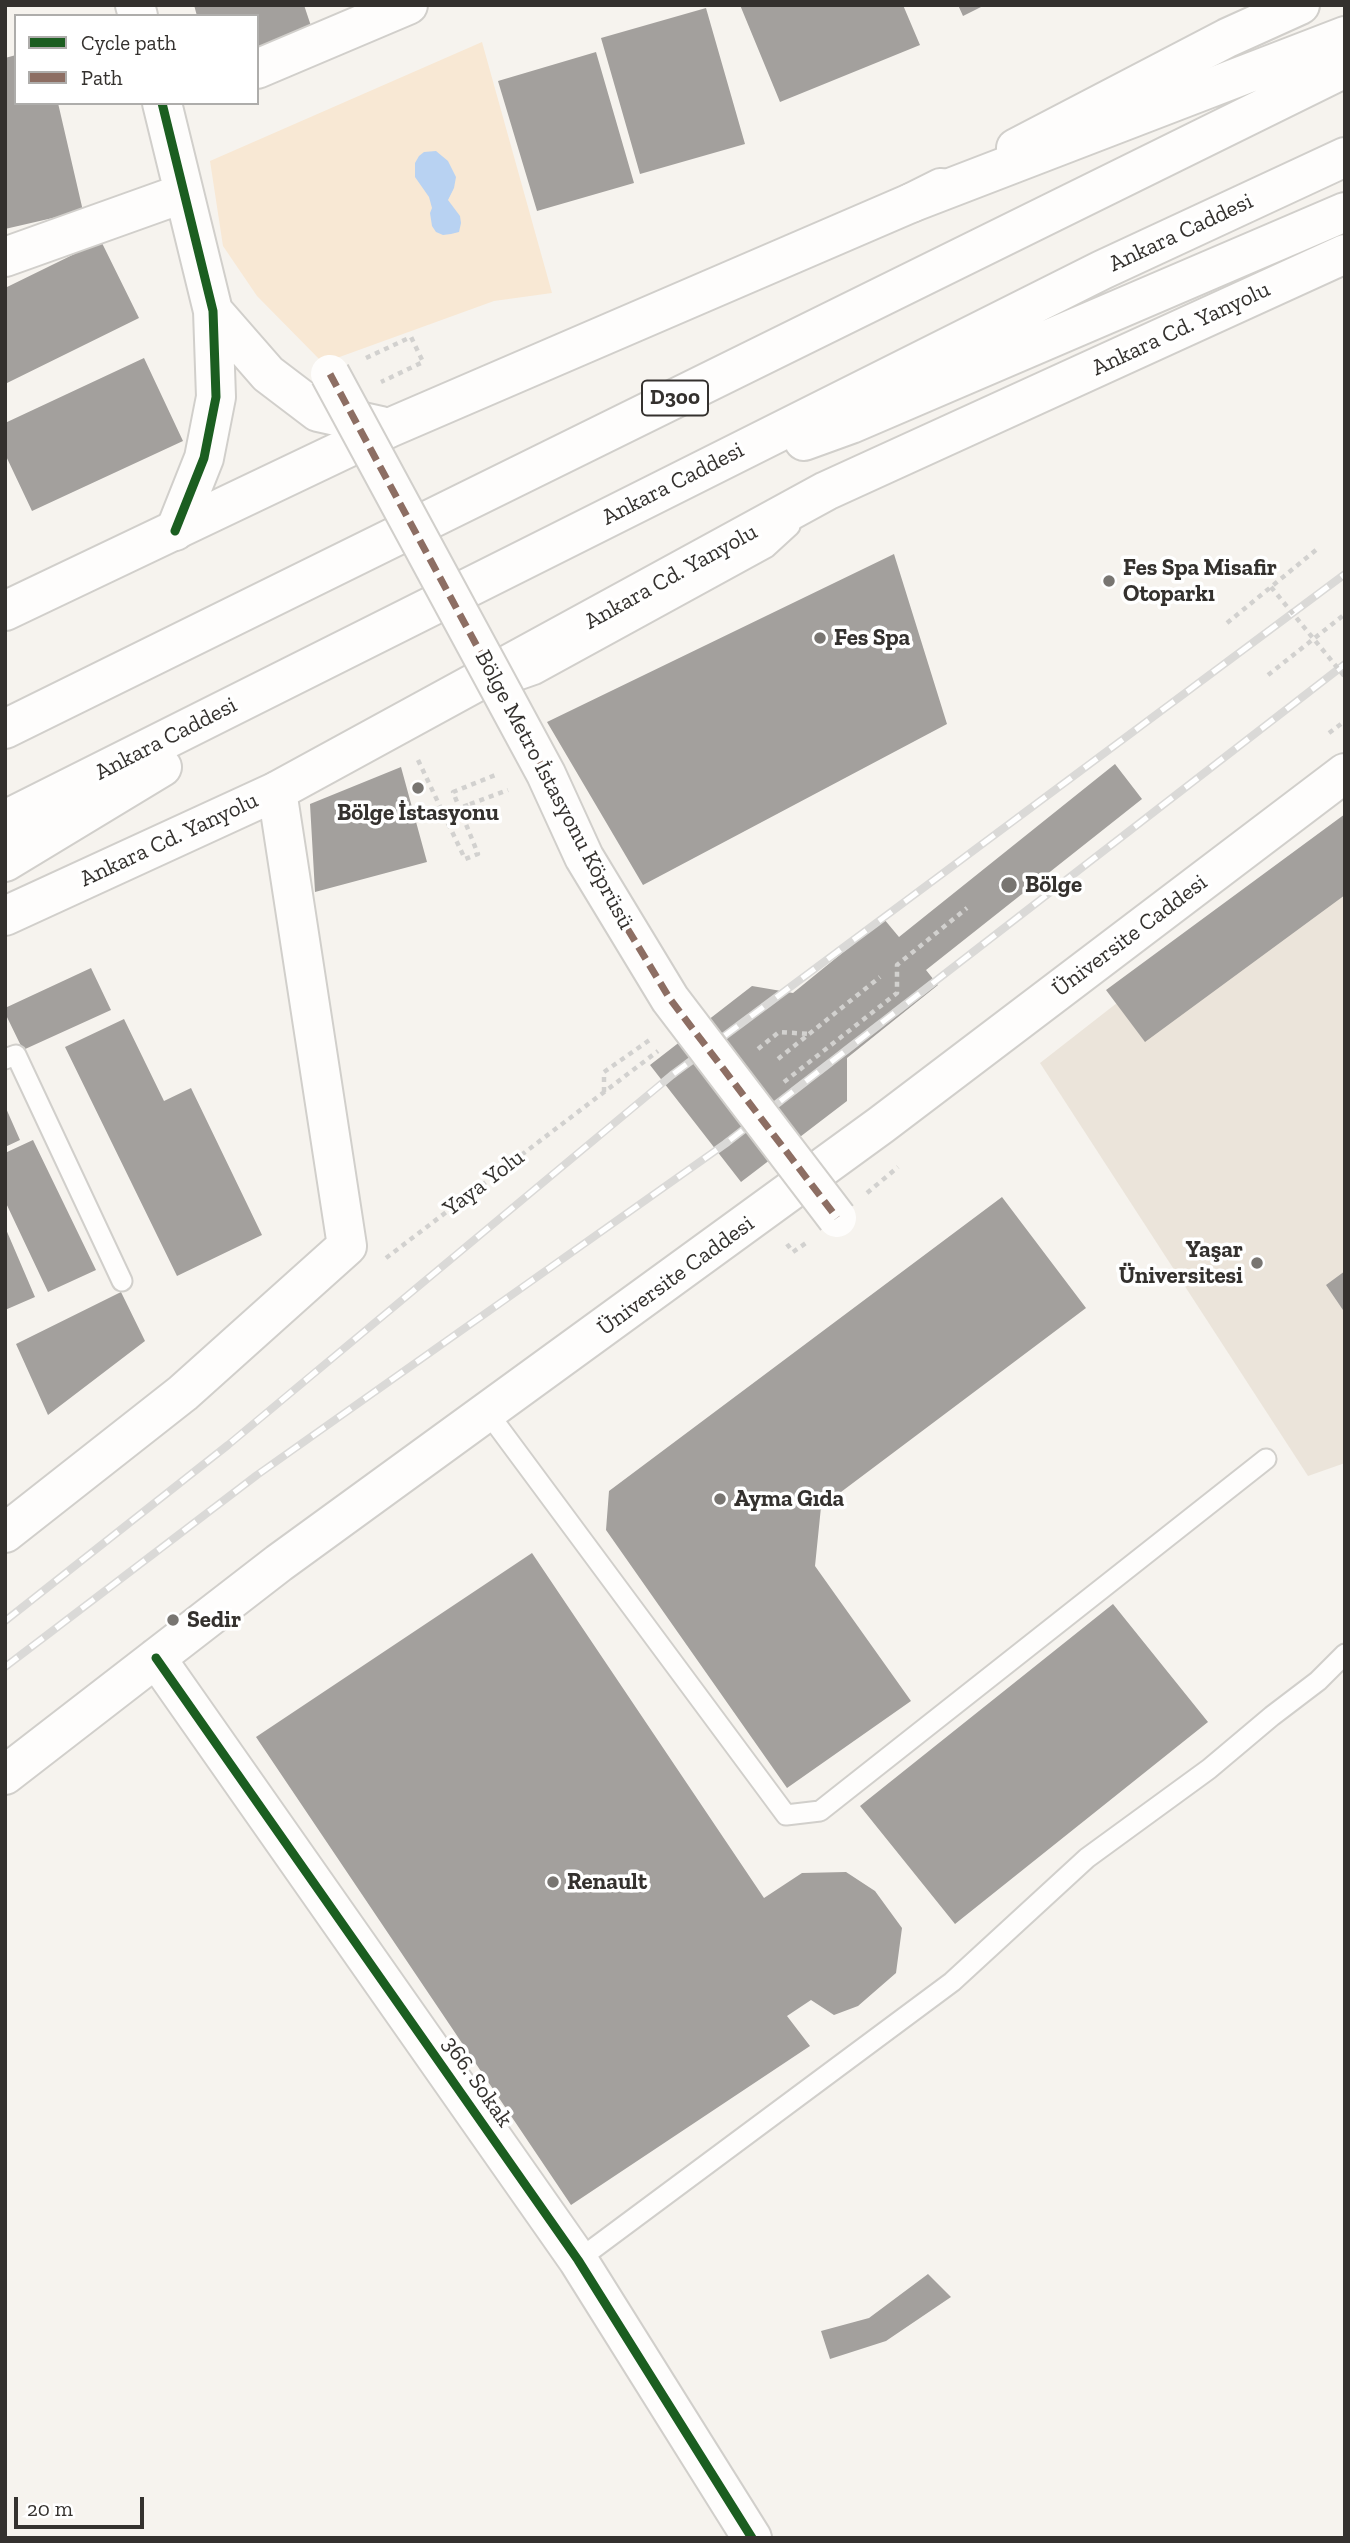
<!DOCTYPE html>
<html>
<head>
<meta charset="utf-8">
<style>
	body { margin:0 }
	#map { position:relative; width:1350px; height:2543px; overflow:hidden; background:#f6f3ee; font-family:"Zilla Slab",serif }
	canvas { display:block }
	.frame { position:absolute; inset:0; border:7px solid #34312e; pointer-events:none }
	.legend { position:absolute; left:14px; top:14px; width:245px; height:91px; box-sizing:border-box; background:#fff; border:2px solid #aeadab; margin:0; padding:9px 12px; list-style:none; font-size:21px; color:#34312e }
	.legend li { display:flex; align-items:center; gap:14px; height:35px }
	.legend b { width:35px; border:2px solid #aeadab }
	.scale { position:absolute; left:14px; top:2497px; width:130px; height:32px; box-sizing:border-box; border:4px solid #34312e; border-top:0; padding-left:9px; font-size:21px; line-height:24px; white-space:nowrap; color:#34312e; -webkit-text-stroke:5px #fff; paint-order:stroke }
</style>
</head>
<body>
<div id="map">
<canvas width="1350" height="2543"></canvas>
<div class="frame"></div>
<ul class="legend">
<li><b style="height:9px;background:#1b5e20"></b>Cycle path</li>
<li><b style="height:9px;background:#8d6e63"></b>Path</li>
</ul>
<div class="scale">20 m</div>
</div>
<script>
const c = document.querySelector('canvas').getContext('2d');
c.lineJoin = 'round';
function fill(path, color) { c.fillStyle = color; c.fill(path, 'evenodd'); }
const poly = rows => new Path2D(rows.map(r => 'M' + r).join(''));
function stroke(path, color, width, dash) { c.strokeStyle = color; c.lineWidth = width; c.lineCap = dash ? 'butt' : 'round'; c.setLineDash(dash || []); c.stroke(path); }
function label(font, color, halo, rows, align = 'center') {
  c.font = font + ' "Zilla Slab",serif'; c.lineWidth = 7; c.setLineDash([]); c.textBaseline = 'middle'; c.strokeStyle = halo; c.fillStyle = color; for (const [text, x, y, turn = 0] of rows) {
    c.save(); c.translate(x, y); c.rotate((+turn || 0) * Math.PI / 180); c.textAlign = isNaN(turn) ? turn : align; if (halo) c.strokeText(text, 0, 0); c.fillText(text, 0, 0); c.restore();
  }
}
fill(poly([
	[1345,825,1345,1463,1308,1476,1040,1063]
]), '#ebe4da');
fill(poly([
	[482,42,552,293,494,301,323,363,257,296,223,246,210,161]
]), '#f8e8d4');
fill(poly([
	[436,151,448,161,456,177,454,188,448,200,460,216,461,223,459,232,451,234,443,235,436,232,432,226,430,213,432,208,429,197,415,177,415,163,419,156,424,152]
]), '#b8d2f2');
fill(poly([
	[194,5,304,5,315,38,257,58,257,16,197,16],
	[740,5,903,5,920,45,780,102],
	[958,5,985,5,963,16],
	[706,8,745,144,640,174,601,38],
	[596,52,634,183,537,211,498,81],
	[16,55,16,103,58,103,83,211,5,229,5,58],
	[101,241,139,318,5,384,5,288],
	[144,358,183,441,32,511,5,454,5,423],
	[894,554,947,724,643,885,547,722],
	[1115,764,1142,799,926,970,938,985,847,1058,847,1101,741,1182,650,1065,752,986,793,993,884,919,899,937],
	[401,767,427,862,315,892,310,804],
	[1345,814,1345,895,1145,1042,1106,990],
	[91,968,111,1010,23,1050,5,1013,5,1008],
	[124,1019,164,1101,191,1088,262,1235,177,1276,65,1047],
	[5,1106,20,1140,5,1147],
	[33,1140,96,1270,48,1292,5,1201,5,1153],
	[1002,1197,1086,1308,821,1507,815,1566,911,1701,787,1788,606,1530,609,1491],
	[5,1227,35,1297,5,1310],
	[1345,1271,1345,1313,1326,1285],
	[121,1292,145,1341,48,1415,16,1344],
	[532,1553,764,1898,802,1873,846,1872,875,1891,902,1928,896,1973,858,2006,834,2015,811,2000,787,2016,810,2046,571,2205,256,1737],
	[1113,1604,1208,1722,955,1924,860,1806],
	[928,2274,951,2297,886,2341,830,2359,821,2331,869,2318]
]), '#a3a09d');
const lane = poly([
	[499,687,536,674,766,548,790,526],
	[5,1059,16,1055,122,1281],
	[488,1413,786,1815,820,1811,1266,1459],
	[578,2260,952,1982,1087,1858,1209,1769,1272,1716,1318,1681,1345,1654]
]);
const street = poly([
	[135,5,138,16],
	[257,69,408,5],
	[162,103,213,311,216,397,204,458,175,531],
	[5,257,184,193],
	[213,311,268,374,318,412,381,426]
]);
const secondary = poly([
	[5,1533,183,1393,347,1246,277,791],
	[156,1658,578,2260,752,2538],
	[5,1775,279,1563,881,1125,1345,773]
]);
const primary = poly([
	[1016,148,1227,38,1300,5],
	[5,611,389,428,911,203,941,188],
	[5,916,277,791,826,491,1345,254]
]);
const highway = poly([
	[911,203,1345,36],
	[804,441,851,424,1345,212],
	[5,729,1345,68],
	[5,820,1102,270,1345,157],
	[5,862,162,767]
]);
stroke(lane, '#d1cfcb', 23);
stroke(street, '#d1cfcb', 42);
stroke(secondary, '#d1cfcb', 42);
stroke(primary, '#d1cfcb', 42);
stroke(highway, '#d1cfcb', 42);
stroke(poly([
	[366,358,411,337,423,362,381,382],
	[1227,623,1316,550],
	[1268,675,1345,614],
	[1329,733,1345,721],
	[418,760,465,859,478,854,453,792,498,774],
	[470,804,508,790],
	[758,1049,779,1032,810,1034],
	[778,1059,880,977],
	[784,1082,897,993,897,965,967,908],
	[604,1092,604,1072,651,1039],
	[867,1193,898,1167],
	[787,1244,793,1252,806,1243],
	[386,1258,658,1051]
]), '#d2d1cf', 4.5, [5, 5]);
stroke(lane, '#fefdfc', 19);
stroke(street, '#fefdfc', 38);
stroke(secondary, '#fefdfc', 38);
stroke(primary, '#fefdfc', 38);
stroke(highway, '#fefdfc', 38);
const rail = poly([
	[5,1621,228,1445,672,1075,1345,574],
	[5,1667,257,1475,725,1144,1345,664]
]);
stroke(rail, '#dad9d7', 8);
stroke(rail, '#fff', 5, [16]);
const streetBridge = poly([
	[330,374,546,774,584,857,670,999,837,1218]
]);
stroke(streetBridge, '#d1cfcb', 42, []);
stroke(poly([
	[1271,587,1345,677],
	[445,814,470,804]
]), '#d2d1cf', 4.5, [5, 5]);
stroke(streetBridge, '#fefdfc', 38);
stroke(poly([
	[330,374,546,774,584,857,670,999,837,1218]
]), '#8d6e63', 7, [14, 7]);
stroke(poly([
	[162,103,213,311,216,397,204,458,175,531],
	[156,1658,578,2260,752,2538]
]), '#1b5e20', 9);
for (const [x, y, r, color] of [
	[1109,581,7,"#787571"],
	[820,638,7,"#787571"],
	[418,788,7,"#787571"],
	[1009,885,9,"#787571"],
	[1257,1263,7,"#787571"],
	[720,1499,7,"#787571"],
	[173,1620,7,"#787571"],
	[553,1882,7,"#787571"]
]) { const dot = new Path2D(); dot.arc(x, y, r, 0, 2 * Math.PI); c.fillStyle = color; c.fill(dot); stroke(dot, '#fff', 2.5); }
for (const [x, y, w] of [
	[675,398,66]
]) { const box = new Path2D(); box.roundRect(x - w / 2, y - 17.5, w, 35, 5); c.fillStyle = '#fff'; c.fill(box); stroke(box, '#34312e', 2); }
label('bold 21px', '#34312e', null, [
	["D300",675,398]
]);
label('23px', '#34312e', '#fff', [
	["Ankara Caddesi",1181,233,-25],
	["Ankara Cd. Yanyolu",1181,329,-25],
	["Ankara Caddesi",673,484,-27],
	["Ankara Cd. Yanyolu",671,577,-29],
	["Ankara Caddesi",166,739,-27],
	["Bölge Metro İstasyonu Köprüsü",554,790,62],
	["Ankara Cd. Yanyolu",169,840,-25],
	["Üniversite Caddesi",1130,936,-37],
	["Yaya Yolu",484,1183,-37],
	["Üniversite Caddesi",676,1276,-36],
	["366. Sokak",477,2082,55]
]);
label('bold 23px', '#34312e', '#fff', [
	["Fes Spa Misafir",1123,568],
	["Otoparkı",1123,594],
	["Fes Spa",834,638],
	["Bölge İstasyonu",418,813,"center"],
	["Bölge",1025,885],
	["Yaşar",1243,1250,"right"],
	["Üniversitesi",1243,1276,"right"],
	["Ayma Gıda",734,1499],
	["Sedir",187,1620],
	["Renault",567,1882]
], 'left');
</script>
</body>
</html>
